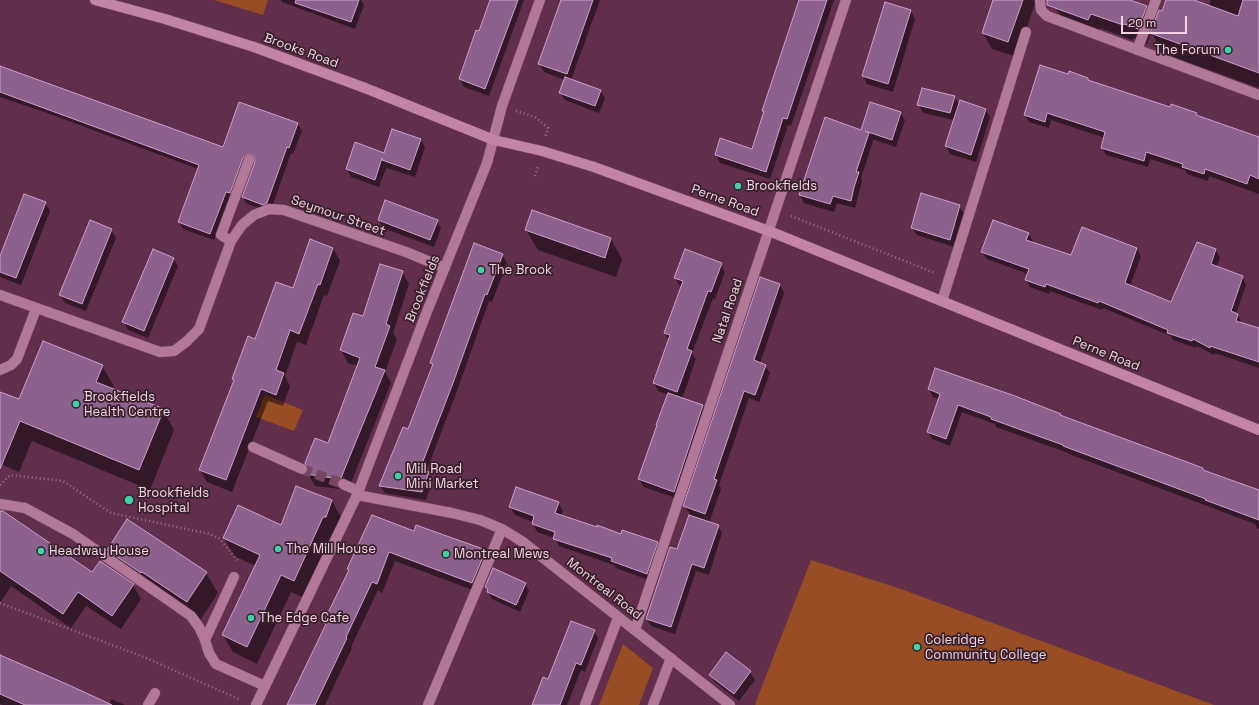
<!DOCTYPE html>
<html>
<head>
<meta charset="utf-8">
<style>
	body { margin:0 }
	#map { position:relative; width:1259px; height:705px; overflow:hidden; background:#612e4b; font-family:"Space Grotesk",sans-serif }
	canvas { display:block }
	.scale { position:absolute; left:1121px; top:16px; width:66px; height:18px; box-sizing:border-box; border:2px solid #f3d3e2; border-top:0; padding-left:5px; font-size:12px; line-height:14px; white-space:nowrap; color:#f3d3e2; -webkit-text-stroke:3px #37202c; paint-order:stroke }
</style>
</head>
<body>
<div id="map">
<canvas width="1259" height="705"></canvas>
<div class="scale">20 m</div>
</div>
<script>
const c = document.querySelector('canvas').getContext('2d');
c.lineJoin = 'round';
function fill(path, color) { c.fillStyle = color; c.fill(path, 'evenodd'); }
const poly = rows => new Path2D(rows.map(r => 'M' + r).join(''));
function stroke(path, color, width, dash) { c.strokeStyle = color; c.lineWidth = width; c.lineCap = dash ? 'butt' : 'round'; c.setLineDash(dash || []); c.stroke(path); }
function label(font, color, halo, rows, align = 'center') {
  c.font = font + ' "Space Grotesk",sans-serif'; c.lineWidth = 3.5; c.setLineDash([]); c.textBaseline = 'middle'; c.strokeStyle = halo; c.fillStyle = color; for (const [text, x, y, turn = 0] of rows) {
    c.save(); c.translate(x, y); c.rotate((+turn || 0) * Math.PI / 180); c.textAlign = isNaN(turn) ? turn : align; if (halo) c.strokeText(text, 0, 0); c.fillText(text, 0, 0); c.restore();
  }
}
fill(poly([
	[214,0,268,0,263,15],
	[265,395,303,410,294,431,256,417],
	[811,560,901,589,1214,705,756,705,755,704],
	[623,644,653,668,639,705,599,705]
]), '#984d25');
fill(poly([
	[281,0,361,0,364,5,355,29,282,2],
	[491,0,524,0,489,96,464,87,460,79,480,32],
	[562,0,600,0,571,80,600,90,605,98,599,113,565,100,560,93,565,80,544,72,539,64],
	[800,0,834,0,791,126,788,125,770,179,720,163,716,155,753,150,764,112,763,110],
	[994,0,1036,0,1017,57,992,49,983,33],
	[1059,0,1131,0,1132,2,1146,7,1155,23,1162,13,1167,0,1192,0,1209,6,1211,0,1259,0,1259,88,1163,53,1151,32,1147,44,1133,38,1132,40,1100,28,1097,35,1065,23,1056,8],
	[885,3,911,11,915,19,893,92,867,84,863,76],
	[0,67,223,149,298,124,302,131,293,154,291,153,271,210,267,211,247,204,243,197,256,162,252,160,230,198,214,240,183,229,179,222,198,169,47,113,0,97],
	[1068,75,1088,79,1089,81,1170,108,1196,114,1198,117,1259,138,1259,194,1209,176,1208,181,1187,174,1185,170,1150,159,1148,167,1106,155,1102,148,1105,138,1051,120,1049,128,1029,122,1025,115],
	[954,96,959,105,986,110,990,117,976,162,950,154,946,146,954,120,923,113,919,105],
	[900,112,905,120,896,147,872,139,873,141,861,178,862,181,855,208,837,203,834,212,804,203,800,195,862,131],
	[420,139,425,147,415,177,387,168,387,166,379,187,351,177,347,169,356,144,385,154],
	[386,201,437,221,441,228,434,247,383,228,379,220],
	[45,203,50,211,21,285,0,277,0,259],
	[959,206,964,214,954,247,917,235,912,228],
	[111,230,116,238,86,311,65,303,60,295],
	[526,230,611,239,622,259,616,277,538,250],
	[1028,233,1033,241,1032,243,1071,256,1137,249,1141,256,1130,286,1172,303,1197,243,1216,250,1220,258,1216,268,1242,277,1246,285,1236,314,1238,315,1242,324,1259,330,1259,368,1215,353,1214,355,1197,346,1196,348,1173,340,1171,336,1103,308,1102,310,1050,291,1049,294,1030,287,1026,280,1028,274,987,259,982,252],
	[333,248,340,261,327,296,324,295,306,345,297,342,285,376,290,386,283,406,268,401,232,492,207,482,200,470,235,382,233,379,255,340,293,289],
	[502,255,507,263,492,302,489,301,457,391,426,472,428,473,433,480,426,500,385,493,380,485,408,430,433,365,431,363],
	[173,258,178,266,148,338,128,330,124,322],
	[721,264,725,272,715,299,713,298,692,353,696,359,682,399,703,406,707,414,679,499,644,487,639,479,668,395,658,391,654,383,669,340,665,333,682,287,680,286,675,278],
	[402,272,409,284,393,333,397,339,385,372,391,383,348,490,315,486,308,474,328,445,358,366,348,363,341,350,363,317],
	[780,285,784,293,760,363,765,366,770,373,759,402,749,398,719,485,721,489,709,523,718,526,722,533,709,575,696,571,675,634,651,626,647,619,678,551,690,514,684,506],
	[102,366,114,386,112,389,163,410,174,430,150,490,32,441,19,472,0,464,0,393,19,401],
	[929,389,1060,415,1062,417,1203,469,1204,471,1259,495,1259,529,1257,528,1255,524,1069,454,1068,453,996,427,995,424,962,412,950,446,932,439,928,432,939,399,933,397],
	[296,487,332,501,342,519,304,598,291,592,257,664,233,652,223,635,256,566,234,556,224,538,281,526],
	[558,503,563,511,561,516,621,535,657,543,661,551,651,581,616,568,614,565,559,546,555,538,537,532,533,524,533,522,515,515,510,507],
	[0,515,92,574,133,585,141,599,121,629,86,606,71,628,11,586,0,603],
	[414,533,485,551,491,560,478,592,395,561,382,593,378,590,351,647,352,648,325,705,288,705,326,626,324,623,350,571],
	[108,550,206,573,218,593,199,622,120,570],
	[525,584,529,591,520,612,492,599,486,587],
	[594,631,598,638,585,672,581,670,567,705,533,705,549,680],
	[727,654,750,672,755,680,739,701,715,682,710,675],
	[0,656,109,705,111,699,125,705,3,705,0,704]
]), '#0007');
const building = poly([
	[296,0,359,0,351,22,295,3,296,0],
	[490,0,518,0,485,89,459,79,476,30,479,31,490,0],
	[561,0,593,0,567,74,538,64,561,0],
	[799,0,827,0,787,119,783,118,766,172,715,155,720,138,752,149,764,111,762,111,799,0],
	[993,0,1023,0,1008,42,982,33,993,0],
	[1047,0,1130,0,1147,6,1138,29,1124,24,1123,25,1091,14,1088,20,1047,5,1047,0],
	[1166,0,1194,0,1238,16,1243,0,1259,0,1259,73,1150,33,1159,10,1162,11,1166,0],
	[885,2,911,10,888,84,862,76,885,2],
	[1040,65,1068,74,1069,71,1088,78,1088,80,1170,107,1171,104,1197,113,1196,115,1259,137,1259,179,1250,175,1247,184,1205,169,1204,174,1182,167,1183,164,1146,152,1144,161,1101,148,1105,132,1047,113,1045,122,1024,115,1040,65],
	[0,66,223,147,239,102,298,123,289,148,287,147,267,203,263,205,242,197,255,162,254,156,248,154,243,158,230,193,226,192,210,234,178,222,199,165,0,92,0,66],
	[565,77,601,90,595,106,559,93,565,77],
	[922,88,955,96,950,113,917,105,922,88],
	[960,100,986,109,971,155,945,146,960,100],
	[870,102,901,112,892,140,865,131,869,133,856,172,859,172,854,187,851,201,833,196,830,204,799,195,825,117,861,130,870,102],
	[392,129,421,139,410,170,382,160,382,158,375,180,346,169,355,142,384,153,392,129],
	[921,193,960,205,950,240,911,228,921,193],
	[24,194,46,202,16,278,0,272,0,256,24,194],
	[385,200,438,220,430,240,378,220,385,200],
	[532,210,611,238,605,258,525,230,532,210],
	[90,220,112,229,82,304,59,295,90,220],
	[993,220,1029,233,1026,240,1071,255,1082,227,1137,248,1125,283,1171,302,1197,242,1216,249,1211,264,1243,276,1231,311,1238,314,1236,321,1259,328,1259,362,1210,346,1210,348,1193,339,1192,341,1167,333,1168,330,1099,301,1098,303,1046,284,1045,287,1025,280,1029,269,981,252,993,220],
	[310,239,333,248,320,285,318,284,299,334,290,330,276,370,284,373,276,395,261,389,226,480,199,470,234,380,232,379,248,336,255,339,276,282,293,288,310,239],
	[474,243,503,254,487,295,485,294,453,383,420,469,429,472,422,492,379,486,403,427,408,429,433,364,430,363,474,243],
	[153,249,174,258,144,331,122,322,153,249],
	[685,249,722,263,711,292,708,291,687,349,692,351,677,392,653,383,670,335,664,333,683,281,674,278,685,249],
	[380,264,403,271,386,324,390,326,375,367,385,370,341,478,339,479,306,474,308,468,305,463,315,438,328,443,360,358,340,350,353,313,363,316,380,264],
	[760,277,780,284,754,360,766,365,755,395,744,391,714,479,717,480,705,514,683,506,760,277],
	[43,341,103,365,96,382,164,409,139,470,20,421,0,469,0,392,19,399,43,341],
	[935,368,1015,396,1061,414,1060,415,1168,455,1203,468,1203,470,1259,490,1259,520,1205,500,1206,499,1063,446,1063,445,991,419,991,417,958,405,946,439,927,432,940,394,928,389,935,368],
	[668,393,703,405,674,492,638,479,657,425,656,425,668,393],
	[296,486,332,500,326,517,323,517,294,581,281,575,247,647,222,635,260,555,223,538,238,505,281,525,296,486],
	[516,487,559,502,555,513,597,527,597,525,621,534,622,530,658,542,647,574,611,561,612,558,553,539,555,532,532,524,534,516,509,507,516,487],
	[0,511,3,511,92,572,100,561,134,584,112,616,78,592,63,614,0,571,0,511],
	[372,515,414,531,416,525,486,550,472,583,389,552,377,584,372,582,346,637,347,638,315,705,287,705,326,624,323,623,349,570,347,569,372,515],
	[689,515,719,525,704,568,692,564,671,627,646,619,670,547,677,549,689,515],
	[127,519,207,572,187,602,142,572,141,573,107,550,127,519],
	[493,568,526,583,516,605,487,592,488,589,485,587,493,568],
	[571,621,595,630,581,665,576,663,560,705,532,705,543,677,548,679,571,621],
	[726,652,751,671,734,694,709,675,726,652],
	[0,655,71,686,112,705,25,705,0,694,0,655]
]);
fill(building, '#8c618c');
stroke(building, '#ce9fcd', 1);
stroke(poly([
	[302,469,343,484]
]), '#774762', 10, [10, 5]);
const minor = poly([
	[1040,0,1041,10,1047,16,1259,95],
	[1137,50,1156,0],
	[231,241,221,235,249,160],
	[0,295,160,352,174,351,186,342,199,329,231,241,242,225,254,215,269,209,284,210,406,252,445,268],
	[942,301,1026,32],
	[0,370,11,365,17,359,36,309],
	[253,447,302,469],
	[343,484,358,491],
	[357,495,452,513,480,520,502,529,523,542,730,705],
	[0,504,25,508,73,534,191,616,199,627,205,640,209,653,216,664,265,686],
	[635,630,846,0],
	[205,640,234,577],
	[148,705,155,693],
	[256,705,357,495,426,314,487,163,502,106,540,0],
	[428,705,502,529],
	[585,705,618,618],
	[653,705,671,658]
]);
const major = poly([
	[95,0,165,19,254,47,365,88,494,140,542,151,594,167,769,231,1259,430]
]);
stroke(minor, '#784d65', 11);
stroke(major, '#784d65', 11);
stroke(poly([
	[516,111,535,117,548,128,545,137],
	[535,176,538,167],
	[791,216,935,273],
	[0,485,10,475,63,481,111,513,210,534,220,539,238,561],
	[0,603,144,657,241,700]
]), '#9e738a', 2.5, [1, 3]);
stroke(minor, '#b27897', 10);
stroke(major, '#c384a5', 10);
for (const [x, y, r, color] of [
	[1228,50,4,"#3cd4a4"],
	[738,186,4,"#3cd4a4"],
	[481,270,4,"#3cd4a4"],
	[76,404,4,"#3cd4a4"],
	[398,476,4,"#3cd4a4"],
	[129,500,5,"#3cd4a4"],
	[278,549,4,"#3cd4a4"],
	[41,551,4,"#3cd4a4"],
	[446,554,4,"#3cd4a4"],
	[251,618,4,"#3cd4a4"],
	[917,647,4,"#3cd4a4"]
]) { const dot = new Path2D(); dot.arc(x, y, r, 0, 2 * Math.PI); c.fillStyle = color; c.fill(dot); stroke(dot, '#37202c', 1.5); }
label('13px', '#f3d3e2', '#37202c', [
	["The Forum",1220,50,"right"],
	["Brookfields",746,186],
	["The Brook",489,270],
	["Brookfields",84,397],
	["Health Centre",84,412],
	["Mill Road",406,469],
	["Mini Market",406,484],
	["Brookfields",138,493],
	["Hospital",138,508],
	["The Mill House",286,549],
	["Headway House",49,551],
	["Montreal Mews",454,554],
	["The Edge Cafe",259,618],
	["Coleridge",925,640],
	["Community College",925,655]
], 'left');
label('13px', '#f3d3e2', '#37202c', [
	["Brooks Road",301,51,20],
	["Perne Road",725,201,20],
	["Seymour Street",338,216,19],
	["Brookfields",423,289,-68],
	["Natal Road",728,311,-71],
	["Perne Road",1106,354,22],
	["Montreal Road",604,589,38]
]);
</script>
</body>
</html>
